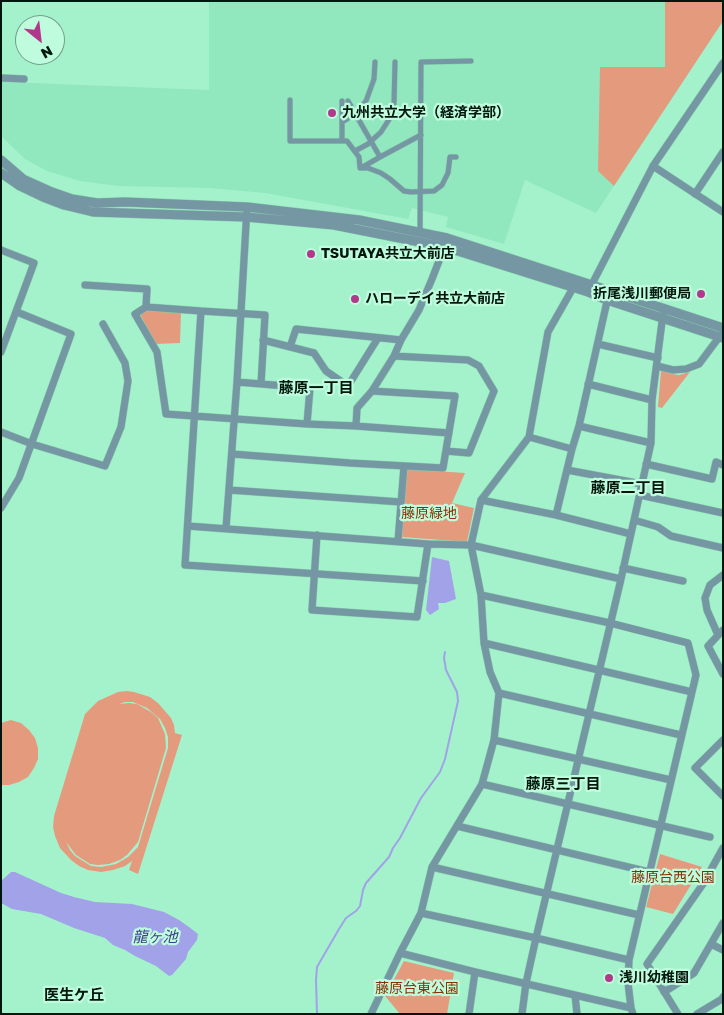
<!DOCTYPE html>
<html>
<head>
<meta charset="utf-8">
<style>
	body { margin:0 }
	#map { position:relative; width:724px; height:1015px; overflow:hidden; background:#a4f2cc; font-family:"Golos Text",sans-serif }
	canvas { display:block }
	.frame { position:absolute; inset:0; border:2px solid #01160c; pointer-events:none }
	.north { position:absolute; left:15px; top:15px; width:50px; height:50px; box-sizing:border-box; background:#befcdd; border:1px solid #72a089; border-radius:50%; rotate:151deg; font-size:14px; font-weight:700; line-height:20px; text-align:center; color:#01160c }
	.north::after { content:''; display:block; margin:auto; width:18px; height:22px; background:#b2388c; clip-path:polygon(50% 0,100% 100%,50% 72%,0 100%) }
</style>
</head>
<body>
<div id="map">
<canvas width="724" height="1015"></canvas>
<div class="frame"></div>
<div class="north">N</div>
</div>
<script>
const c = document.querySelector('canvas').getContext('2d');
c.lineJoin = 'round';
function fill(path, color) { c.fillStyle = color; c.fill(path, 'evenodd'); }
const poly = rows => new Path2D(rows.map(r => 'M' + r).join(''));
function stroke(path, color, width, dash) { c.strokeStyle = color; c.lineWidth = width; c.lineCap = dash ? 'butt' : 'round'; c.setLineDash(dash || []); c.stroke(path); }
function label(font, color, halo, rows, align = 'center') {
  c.font = font + ' "Golos Text","Noto Sans JP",sans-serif'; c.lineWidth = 4.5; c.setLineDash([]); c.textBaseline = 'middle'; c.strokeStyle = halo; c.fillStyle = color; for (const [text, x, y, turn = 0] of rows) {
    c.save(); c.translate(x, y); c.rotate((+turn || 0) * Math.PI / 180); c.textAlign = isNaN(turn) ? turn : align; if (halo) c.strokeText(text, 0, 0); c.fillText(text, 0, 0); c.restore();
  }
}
fill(poly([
	[209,1,723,1,723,21,596,213,525,180,504,244,446,227,448,217,412,208,408,219,265,193,209,188,118,186,80,181,47,171,25,159,1,136,1,79,6,82,209,90]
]), '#91e8bf');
fill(poly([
	[665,1,723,1,723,21,614,186,598,171,600,67,665,67],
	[146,310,181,312,180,343,155,344,140,314],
	[661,370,672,374,679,375,690,372,662,408,658,407],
	[406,469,465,473,452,503,474,508,467,542,402,537],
	[127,691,134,692,150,697,158,703,171,718,174,725,175,733,182,735,138,874,129,870,132,861,125,866,113,870,101,872,88,870,79,866,71,860,60,848,55,836,53,827,54,816,85,714,98,701,118,692],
	[125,702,133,702,147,708,160,719,165,728,168,737,168,748,138,847,128,857,116,864,101,867,91,866,75,856,70,850,66,842,76,855,90,864,98,865,109,864,120,860,127,855,138,842,166,748,165,734,158,718,151,712,137,704,129,703,119,704],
	[11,720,21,723,29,730,35,738,38,748,38,759,34,768,28,777,19,782,9,785,1,785,1,723],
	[660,854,702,867,673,914,646,907],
	[404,961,454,973,447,1014,400,1014,385,996]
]), '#e49b7d');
fill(poly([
	[432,557,449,561,456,599,445,603,438,603,439,609,430,615,426,610],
	[11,872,15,872,61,893,74,897,95,902,132,904,164,912,179,920,189,927,198,934,197,940,188,952,186,959,172,975,169,976,156,966,135,956,125,950,113,945,105,938,74,928,41,914,12,909,1,903,1,881]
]), '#a1a2e7');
stroke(poly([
	[317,1014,316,980,317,967,339,929,346,918,356,911,360,906,363,890,366,883,389,857,393,848,400,838,421,798,440,772,445,759,458,701,457,692,446,670,444,658,445,652]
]), '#a1a2e7', 2);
const pedestrian = poly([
	[290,100,290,141,347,141,359,157,360,168,368,168,381,173,390,179,404,191,411,192,434,191,442,185,448,173,450,157,456,157],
	[348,101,380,157,361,168],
	[342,122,347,119,357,112,366,101,374,79,375,62],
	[342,141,342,101],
	[355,151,368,144,381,132,390,118,394,103,395,62],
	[380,157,421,135],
	[420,233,421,62,471,61]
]);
const minor = poly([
	[2,78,24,79],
	[653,166,723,212],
	[695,194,723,152],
	[1,250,34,263,1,352],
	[85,285,147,289,146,307],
	[590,288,653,166,723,63],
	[201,311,146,307,135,314,157,352,166,414,307,424,356,426,449,433],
	[263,340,314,353,326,371,348,386,378,338],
	[598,344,658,358],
	[290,347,296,329,401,340],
	[394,356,401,340,419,310,432,279,446,243],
	[657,366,673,370,686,369,699,364,723,332],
	[237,382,310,388,307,424],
	[261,384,265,315,201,311,185,565,423,581],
	[588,384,652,400],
	[356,426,357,408,372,391,394,356,468,360,479,366,494,391,469,453,446,451],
	[579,426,651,443],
	[1,432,32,444,105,466,121,427,128,381,125,363,103,324],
	[529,437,572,449],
	[232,454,350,463,443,468,455,396,372,391],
	[646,464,712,479,716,462,723,465],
	[567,470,642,484],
	[229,490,401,502],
	[640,495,723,513],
	[481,500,556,515,631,534],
	[1,508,19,478,71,334,17,312],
	[556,515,572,449,579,426,608,297],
	[634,520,658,527,671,536,723,548],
	[188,526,428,544,471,545,621,579],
	[226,528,237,382,247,207],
	[317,535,312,610,417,617,428,544],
	[398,541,404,466],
	[623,568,683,581],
	[481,595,610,623,688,643,696,675,629,960,628,983,631,1008,633,1014],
	[723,630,708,646,723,674],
	[718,635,707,610,705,598,710,585,723,575],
	[484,643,692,692],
	[499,693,681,735],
	[494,740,671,780],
	[723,740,695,768,723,796],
	[482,784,710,837],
	[457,826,649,872],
	[432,867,639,915],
	[421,913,536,938,629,960],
	[711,944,723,950],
	[400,953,475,972,631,1008],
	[664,992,694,973,723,923],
	[575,995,577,1014],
	[371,1014,400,953,421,913,432,867,482,784,494,740,499,693,490,672,484,643,481,595,471,545,481,500,529,437,548,332,573,288,575,283],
	[469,1014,475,972],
	[522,1014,526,983,536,938,621,579,651,443,652,400,663,314],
	[678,1014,647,964,703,884,723,848],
	[697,1014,722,999,723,997]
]);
const tertiary = poly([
	[1,160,23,179,52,192,72,199,97,203,125,202,247,207,359,220,447,238,592,285,723,328],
	[1,173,20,186,43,197,64,205,93,212,246,217,334,225,445,247,588,292,607,300,723,338]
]);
stroke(pedestrian, '#8acfad', 6);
stroke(minor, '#8acfad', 8);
stroke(tertiary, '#8acfad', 10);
stroke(pedestrian, '#7597a4', 5);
stroke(minor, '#7597a4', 7);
stroke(tertiary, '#7597a4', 9);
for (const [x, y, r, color] of [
	[332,113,5,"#b2388c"],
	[311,254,5,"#b2388c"],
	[701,294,5,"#b2388c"],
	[355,299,5,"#b2388c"],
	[609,978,5,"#b2388c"]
]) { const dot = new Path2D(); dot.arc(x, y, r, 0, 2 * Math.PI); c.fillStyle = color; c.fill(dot); stroke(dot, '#befcdd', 2); }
label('bold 14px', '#01160c', '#befcdd', [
	["九州共立大学（経済学部）",342,113],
	["TSUTAYA共立大前店",321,254],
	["折尾浅川郵便局",691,294,"right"],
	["ハローデイ共立大前店",365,299],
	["浅川幼稚園",619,978]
], 'left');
label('14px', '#883202', '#befcdd', [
	["藤原緑地",429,514],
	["藤原台西公園",673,878],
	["藤原台東公園",417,989]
]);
label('bold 15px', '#01160c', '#befcdd', [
	["藤原一丁目",316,388],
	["藤原二丁目",628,488],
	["藤原三丁目",563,784],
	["医生ケ丘",74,995]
]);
label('italic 15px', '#403a8a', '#befcdd', [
	["龍ヶ池",155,937]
]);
</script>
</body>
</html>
